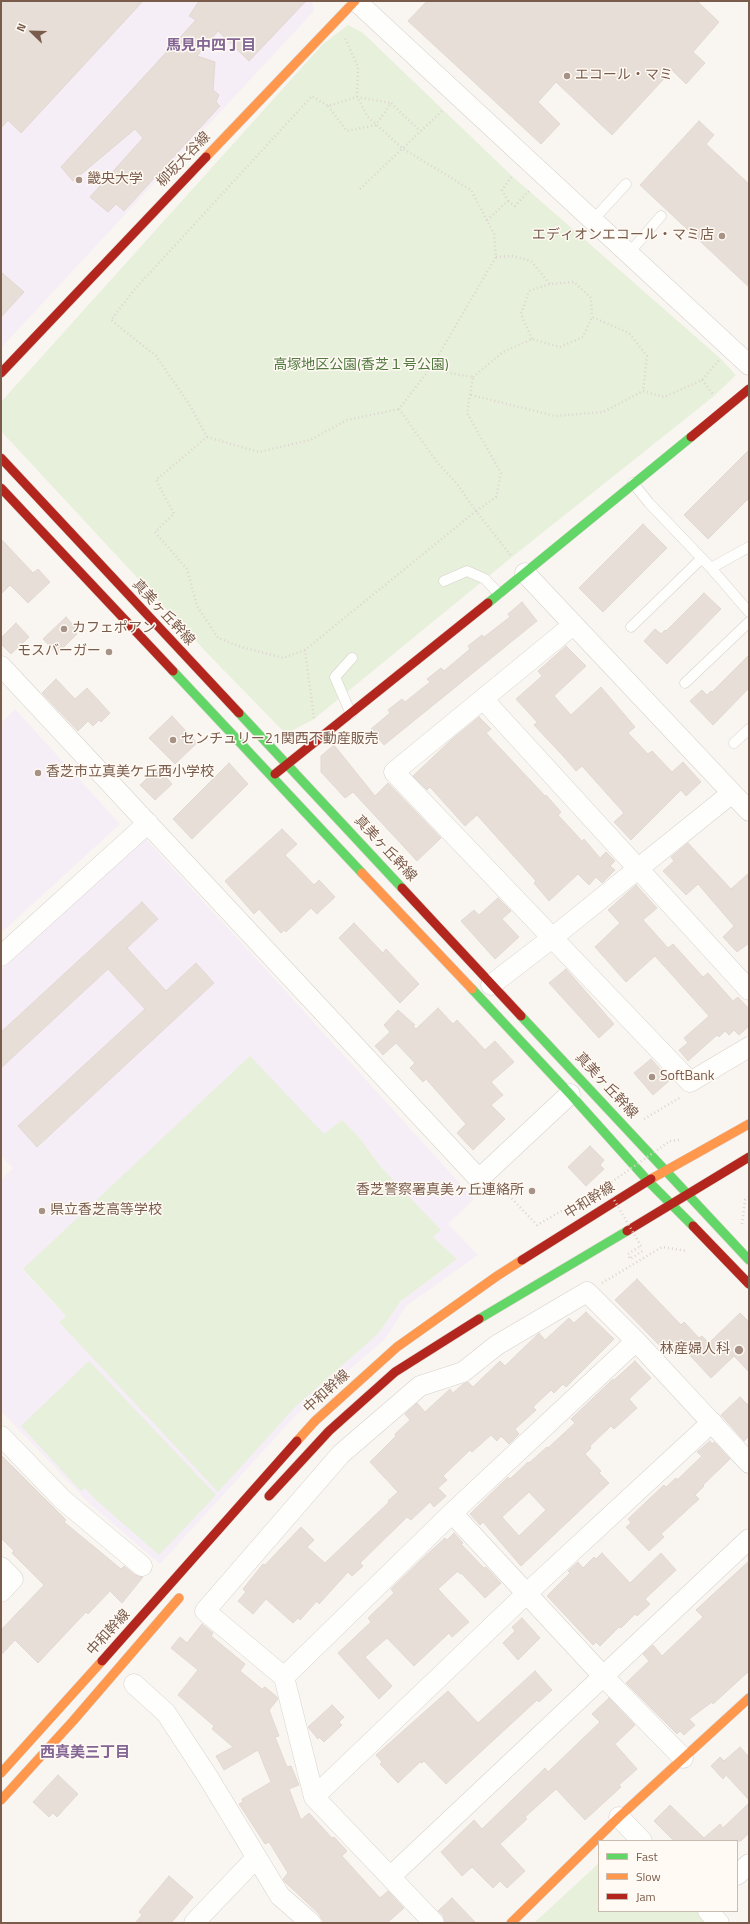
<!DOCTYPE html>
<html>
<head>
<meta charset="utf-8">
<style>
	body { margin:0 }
	#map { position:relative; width:750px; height:1924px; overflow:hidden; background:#f9f5f0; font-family:"Titillium Web",sans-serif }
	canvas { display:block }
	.frame { position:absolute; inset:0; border:2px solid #7a5c4d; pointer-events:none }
	.legend { position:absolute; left:598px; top:1840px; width:140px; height:72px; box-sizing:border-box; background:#fffaf3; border:1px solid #cabbb1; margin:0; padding:5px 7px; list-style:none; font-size:12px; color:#7a5c4d }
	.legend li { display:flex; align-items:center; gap:8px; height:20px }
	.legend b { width:20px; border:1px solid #cabbb1 }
	.north { position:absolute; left:12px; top:12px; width:40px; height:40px; -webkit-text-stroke:3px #fffaf3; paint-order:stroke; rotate:293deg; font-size:11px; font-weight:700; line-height:16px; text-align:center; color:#7a5c4d }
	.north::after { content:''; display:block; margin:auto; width:14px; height:18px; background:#7a5c4d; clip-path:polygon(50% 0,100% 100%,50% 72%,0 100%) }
</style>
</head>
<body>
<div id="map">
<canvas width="750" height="1924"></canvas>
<div class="frame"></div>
<ul class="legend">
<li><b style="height:5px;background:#63d668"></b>Fast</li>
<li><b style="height:5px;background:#ff974d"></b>Slow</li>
<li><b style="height:5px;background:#b3261e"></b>Jam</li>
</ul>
<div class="north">N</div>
</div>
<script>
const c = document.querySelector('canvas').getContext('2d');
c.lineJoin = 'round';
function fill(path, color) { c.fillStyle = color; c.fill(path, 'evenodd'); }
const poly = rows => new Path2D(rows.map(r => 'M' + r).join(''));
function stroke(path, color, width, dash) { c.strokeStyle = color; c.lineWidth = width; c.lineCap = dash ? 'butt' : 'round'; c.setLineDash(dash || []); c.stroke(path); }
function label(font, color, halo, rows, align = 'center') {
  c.font = font + ' "Titillium Web","Noto Sans JP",sans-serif'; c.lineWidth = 3; c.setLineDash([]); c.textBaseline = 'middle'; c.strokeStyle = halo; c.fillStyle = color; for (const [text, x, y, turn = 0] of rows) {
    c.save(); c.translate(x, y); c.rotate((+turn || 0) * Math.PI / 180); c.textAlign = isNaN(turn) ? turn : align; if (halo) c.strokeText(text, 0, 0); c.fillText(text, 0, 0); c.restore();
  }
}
fill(poly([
	[1,1,312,1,314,11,1,348],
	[15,709,120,824,1,933,1,723],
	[143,836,250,952,474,1199,448,1224,478,1255,406,1306,385,1339,297,1414,160,1564,89,1503,1,1411,1,1180,13,1168,1,1156,1,1068,108,969,145,1009,19,1126,37,1147,214,983,196,963,166,991,127,948,158,919,142,902,1,1032,1,970],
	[342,1120,359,1137,380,1166,441,1230,433,1237,457,1259,400,1302,378,1334,296,1406,59,1322,66,1316,23,1270,324,1135]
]), '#f6eef6');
fill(poly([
	[348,25,363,33,512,176,720,358,736,375,714,396,512,557,314,719,286,734,209,655,1,431,1,402,323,44],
	[250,1056,324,1134,342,1120,359,1137,380,1166,441,1230,433,1237,457,1259,400,1302,378,1334,296,1406,218,1492,59,1322,66,1316,23,1269],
	[89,1361,216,1495,159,1555,95,1499,85,1488,81,1491,21,1426],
	[599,1863,599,1911,698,1911,709,1923,534,1923]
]), '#e7f0db');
const building = poly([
	[1,1,143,1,21,133,8,120,1,128,1,1],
	[199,1,306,1,249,61,218,31,197,56,215,62,213,90,219,95,216,102,220,106,124,211,116,204,108,212,90,197,143,138,135,129,73,181,61,167,196,20,189,16,199,1],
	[427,1,697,1,719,22,693,52,705,63,686,84,672,70,612,135,556,82,538,102,560,124,541,144,408,21,427,1],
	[699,121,714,135,706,144,749,184,749,287,640,185,699,121],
	[1,272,24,292,1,317,1,272],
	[749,450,749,498,708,539,684,515,749,450],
	[643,524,667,548,603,612,579,588,643,524],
	[1,539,33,573,38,569,50,582,28,603,10,585,1,594,1,539],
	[704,593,721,609,667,664,644,641,655,629,661,634,665,630,666,631,704,593],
	[522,602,537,621,384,745,371,729,390,713,388,710,402,699,405,702,430,682,427,679,441,668,444,671,470,649,468,646,482,635,484,637,510,617,508,614,522,602],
	[66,617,76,628,74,630,77,634,57,654,43,639,66,617],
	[16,623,29,637,11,654,1,644,1,638,16,623],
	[566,646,586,666,554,696,571,715,601,687,635,727,628,733,648,754,652,751,672,772,683,762,701,782,686,796,681,790,631,840,614,822,624,813,582,766,576,771,564,757,534,725,537,722,516,699,542,676,538,671,566,646],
	[749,655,749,688,713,725,690,701,702,690,707,695,711,691,712,692,749,655],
	[56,679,75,699,87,688,110,713,101,722,99,720,93,726,88,721,78,731,42,693,56,679],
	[172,716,197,743,175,764,149,738,172,716],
	[479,717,491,729,486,733,545,796,546,795,561,812,558,815,582,841,584,839,600,858,606,852,615,861,610,866,615,870,602,883,596,877,589,885,578,874,549,901,534,883,536,881,477,815,465,826,430,787,427,790,413,776,451,740,479,717],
	[334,745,375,796,388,783,441,838,417,861,353,792,345,798,321,772,321,756,334,745],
	[229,763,248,784,192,839,173,819,229,763],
	[158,768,172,784,155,800,140,785,158,768],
	[282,829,297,844,285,855,314,885,319,880,335,897,317,914,311,908,286,932,284,930,281,933,259,909,254,914,225,881,282,829],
	[688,843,731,889,749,873,749,943,737,952,723,937,734,926,698,884,686,895,663,871,674,861,671,857,688,843],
	[636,885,657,908,643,920,668,948,673,944,703,977,708,973,733,1001,738,997,749,1009,749,1026,739,1035,734,1030,729,1035,725,1031,719,1037,717,1035,688,1061,679,1050,688,1043,684,1038,709,1016,655,956,626,982,595,947,620,923,608,910,636,885],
	[498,898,511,911,502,919,519,937,495,959,461,921,474,910,479,915,498,898],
	[142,902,158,919,127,948,166,991,196,963,214,983,37,1147,18,1126,145,1009,108,969,1,1068,1,1032,142,902],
	[354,923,383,953,386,949,419,984,400,1003,339,938,354,923],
	[566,969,614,1024,599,1038,549,983,566,969],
	[438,1008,453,1024,457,1020,485,1050,495,1041,514,1062,491,1082,503,1095,491,1105,505,1119,473,1150,457,1133,466,1124,426,1079,423,1082,410,1068,415,1063,396,1043,383,1055,375,1046,390,1032,384,1025,398,1010,415,1025,413,1026,416,1029,438,1008],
	[651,1059,670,1080,653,1095,634,1073,651,1059],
	[590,1146,604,1160,600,1165,604,1169,586,1186,568,1167,590,1146],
	[637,1279,681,1325,684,1322,699,1338,702,1336,709,1343,740,1313,749,1322,749,1372,734,1356,711,1378,683,1348,680,1351,676,1347,668,1354,615,1300,637,1279],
	[586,1312,614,1339,566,1387,563,1384,554,1393,551,1390,533,1407,536,1410,515,1429,519,1434,509,1444,501,1436,497,1441,491,1435,472,1452,470,1450,443,1476,447,1480,438,1488,446,1496,434,1507,430,1502,411,1520,407,1517,360,1563,363,1566,352,1576,348,1572,319,1604,317,1601,300,1620,298,1618,293,1623,266,1599,253,1614,238,1601,246,1592,243,1589,263,1564,265,1565,301,1527,314,1540,307,1547,325,1563,389,1502,388,1501,398,1492,370,1462,396,1436,395,1434,410,1420,405,1414,417,1403,425,1412,450,1389,453,1393,463,1384,468,1382,473,1387,500,1361,505,1366,539,1333,545,1340,569,1318,574,1323,586,1312],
	[635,1361,651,1378,629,1399,637,1408,614,1429,611,1426,590,1446,591,1448,585,1454,601,1471,599,1473,609,1483,521,1566,483,1522,480,1525,470,1514,508,1477,510,1479,528,1462,529,1463,547,1447,548,1448,575,1423,571,1419,613,1379,614,1380,635,1361],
	[529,1492,546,1510,519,1536,502,1517,529,1492],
	[740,1397,749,1406,749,1436,744,1441,721,1415,740,1397],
	[710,1441,712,1444,714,1442,730,1459,703,1485,704,1486,695,1495,699,1499,661,1534,664,1537,649,1551,626,1527,631,1523,628,1519,664,1485,666,1487,676,1478,677,1480,702,1456,697,1452,710,1441],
	[1,1455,66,1520,64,1522,121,1569,124,1566,135,1575,143,1577,122,1603,110,1591,88,1614,86,1612,38,1663,15,1640,1,1655,1,1630,44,1585,12,1553,14,1551,1,1538,1,1455],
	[454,1533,463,1543,461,1544,484,1568,486,1567,501,1583,485,1598,461,1573,460,1574,458,1571,438,1589,469,1622,452,1637,449,1633,414,1666,387,1638,365,1657,392,1686,379,1699,338,1653,371,1622,368,1618,394,1593,391,1589,422,1559,445,1538,447,1540,454,1533],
	[602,1553,630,1583,661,1553,676,1570,645,1599,650,1604,637,1616,635,1614,621,1628,619,1627,600,1646,596,1642,593,1645,547,1596,570,1573,568,1571,578,1562,583,1568,594,1557,596,1559,602,1553],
	[749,1561,749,1671,713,1704,712,1702,689,1719,695,1725,684,1735,680,1731,677,1734,626,1683,649,1661,643,1654,653,1645,662,1656,703,1617,696,1610,749,1561],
	[522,1618,540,1638,518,1660,503,1643,515,1631,512,1627,522,1618],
	[202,1624,213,1633,211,1636,245,1664,240,1671,262,1689,265,1687,277,1697,278,1699,269,1710,279,1736,275,1737,287,1767,291,1766,299,1785,289,1789,301,1820,309,1813,332,1838,334,1837,347,1851,342,1856,380,1898,388,1891,404,1908,387,1923,324,1923,319,1914,285,1882,283,1879,288,1873,269,1842,265,1844,239,1804,243,1802,242,1799,271,1782,258,1750,224,1770,216,1756,233,1747,212,1729,214,1726,178,1695,198,1670,171,1648,180,1637,187,1643,202,1624],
	[535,1671,552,1690,539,1702,537,1700,446,1784,424,1761,422,1763,420,1762,398,1783,380,1764,382,1762,376,1755,448,1691,478,1723,535,1671],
	[609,1698,635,1725,615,1744,637,1769,619,1785,621,1787,585,1820,556,1789,525,1817,527,1819,500,1844,525,1871,507,1888,500,1881,493,1888,472,1867,462,1876,441,1852,474,1820,482,1829,545,1768,548,1772,600,1722,592,1714,609,1698],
	[332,1705,344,1717,339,1722,342,1725,324,1742,319,1737,318,1739,308,1727,332,1705],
	[740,1747,749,1757,749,1800,726,1775,723,1779,711,1766,720,1757,724,1761,740,1747],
	[58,1775,78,1794,57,1817,53,1813,49,1817,33,1802,58,1775],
	[749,1803,749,1833,741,1841,674,1841,654,1821,670,1805,704,1838,720,1824,723,1828,749,1803],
	[169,1876,193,1897,171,1923,135,1923,142,1915,139,1912,169,1876],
	[452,1898,476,1923,445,1922,443,1915,438,1911,452,1898]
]);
fill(building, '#e6ded7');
stroke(building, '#e2d8d2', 1);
const lane = poly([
	[593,220,626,184],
	[629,253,661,216],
	[633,483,649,503,711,568,749,612],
	[711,568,749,547],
	[444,581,467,571,485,579,499,594],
	[631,627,702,558],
	[685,683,749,622],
	[351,714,335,677,352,658],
	[734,743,749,729]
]);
const street = poly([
	[356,1,749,365],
	[525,573,749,811],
	[573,625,394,772,690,1082,749,1047],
	[1,666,479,1179,570,1094],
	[483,699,749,990],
	[1,956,148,823],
	[491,985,552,938,732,793],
	[1,1436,62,1499,142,1566],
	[452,1513,604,1677,683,1758],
	[1,1567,13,1579,1,1592],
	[284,1677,452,1513,636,1341,749,1463],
	[134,1684,166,1713,208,1777,280,1896,311,1923],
	[314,1797,526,1594,712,1422],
	[619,1817,642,1841],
	[737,1875,749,1864],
	[390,1877,749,1539],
	[708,1911,719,1923],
	[194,1923,256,1858],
	[434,1923,314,1797,284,1677,205,1611,341,1454,420,1386,463,1372,497,1345,587,1292,636,1341]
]);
const fast = poly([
	[488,603,691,437],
	[173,671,362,873],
	[239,713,402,888],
	[472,989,570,1094,648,1181,693,1226],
	[521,1016,749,1260],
	[479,1319,627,1231]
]);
const slow = poly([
	[206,157,355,1],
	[362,873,472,989],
	[651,1179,749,1124],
	[297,1441,315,1421,397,1347,497,1276,522,1260],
	[1,1773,102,1661],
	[1,1800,73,1721,179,1598],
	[511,1923,619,1817,749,1698]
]);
const jam = poly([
	[1,373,206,157],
	[691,437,749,389],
	[1,458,239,713],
	[1,488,173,671],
	[275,774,488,603],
	[402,888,521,1016],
	[693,1226,749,1284],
	[627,1231,749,1157],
	[522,1260,651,1179],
	[269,1496,329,1431,395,1372,479,1319],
	[102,1661,297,1441]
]);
stroke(lane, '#d7d1cb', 11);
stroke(street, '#d7d1cb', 21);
stroke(fast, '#d9d2cb', 10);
stroke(slow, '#d9d2cb', 10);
stroke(jam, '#d9d2cb', 10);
stroke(poly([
	[328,106,347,131,376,125,391,103,420,131],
	[360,189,443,110],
	[508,201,515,206,530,190],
	[487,220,508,201,502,190,512,176],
	[496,257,512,256,531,261,550,284],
	[532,339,521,314,529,291,550,284,574,282,591,298,592,317],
	[432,366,449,373,473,377,467,413,501,473,496,497,476,511,512,557],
	[473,377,503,352,532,339,560,347,583,337,592,317,629,333,647,356,643,391],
	[702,380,713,394],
	[471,395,555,416,603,412,643,391,664,397,702,380,719,360],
	[207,437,259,452,310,440,347,420,399,409],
	[305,650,283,658,241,647,218,638,197,606,187,569,155,532,174,514,156,480,207,437,189,404,156,356,111,320,134,290,312,96,328,106,357,97,391,103],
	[314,718,305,650,476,511,457,484,437,462,399,409,432,366,496,257,494,234,471,190,402,148,368,117,357,97,358,67,345,38],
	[644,1119,681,1097],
	[670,1141,679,1140],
	[498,1184,537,1225,565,1209],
	[742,1224,745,1200,749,1197],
	[639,1247,628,1254,630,1259,644,1250],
	[602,1283,662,1247,687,1251]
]), '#dcd5d0', 2.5, [1, 3]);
stroke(lane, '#fefefd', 10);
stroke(street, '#fefefd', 20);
stroke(fast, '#63d668', 9);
stroke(slow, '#ff974d', 9);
stroke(jam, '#b3261e', 9);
stroke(poly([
	[641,1246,606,1186,670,1141]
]), '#dcd5d0', 2.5, [1, 3]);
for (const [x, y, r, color] of [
	[567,76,4,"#a69286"],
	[79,180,4,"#a69286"],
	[722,236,4,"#a69286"],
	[64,629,4,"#a69286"],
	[109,652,4,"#a69286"],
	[173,740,4,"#a69286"],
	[38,773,4,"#a69286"],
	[652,1077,4,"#a69286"],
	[532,1191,4,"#a69286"],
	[42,1211,4,"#a69286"],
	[739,1350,5,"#a69286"]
]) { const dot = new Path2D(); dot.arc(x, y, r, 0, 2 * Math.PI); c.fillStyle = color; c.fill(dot); stroke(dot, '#fffaf3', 1.5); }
label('14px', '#7a5c4d', '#fffaf3', [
	["エコール・マミ",575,76],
	["畿央大学",87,180],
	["エディオンエコール・マミ店",714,236,"right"],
	["カフェポアン",72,629],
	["モスバーガー",101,652,"right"],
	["センチュリー21関西不動産販売",181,740],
	["香芝市立真美ケ丘西小学校",46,773],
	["SoftBank",660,1077],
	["香芝警察署真美ヶ丘連絡所",524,1191,"right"],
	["県立香芝高等学校",50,1211],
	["林産婦人科",730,1350,"right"]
], 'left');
label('14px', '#7a5c4d', '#fffaf3', [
	["柳坂大谷線",184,160,-46],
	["真美ヶ丘幹線",163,613,47],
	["真美ヶ丘幹線",385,849,47],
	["真美ヶ丘幹線",606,1086,47],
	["中和幹線",590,1201,-32],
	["中和幹線",327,1392,-42],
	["中和幹線",109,1633,-48]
]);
label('14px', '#537a41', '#fffaf3', [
	["高塚地区公園(香芝１号公園)",361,366]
]);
label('bold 15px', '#846695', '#fffaf3', [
	["馬見中四丁目",211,46],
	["西真美三丁目",85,1753]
]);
</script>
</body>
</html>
